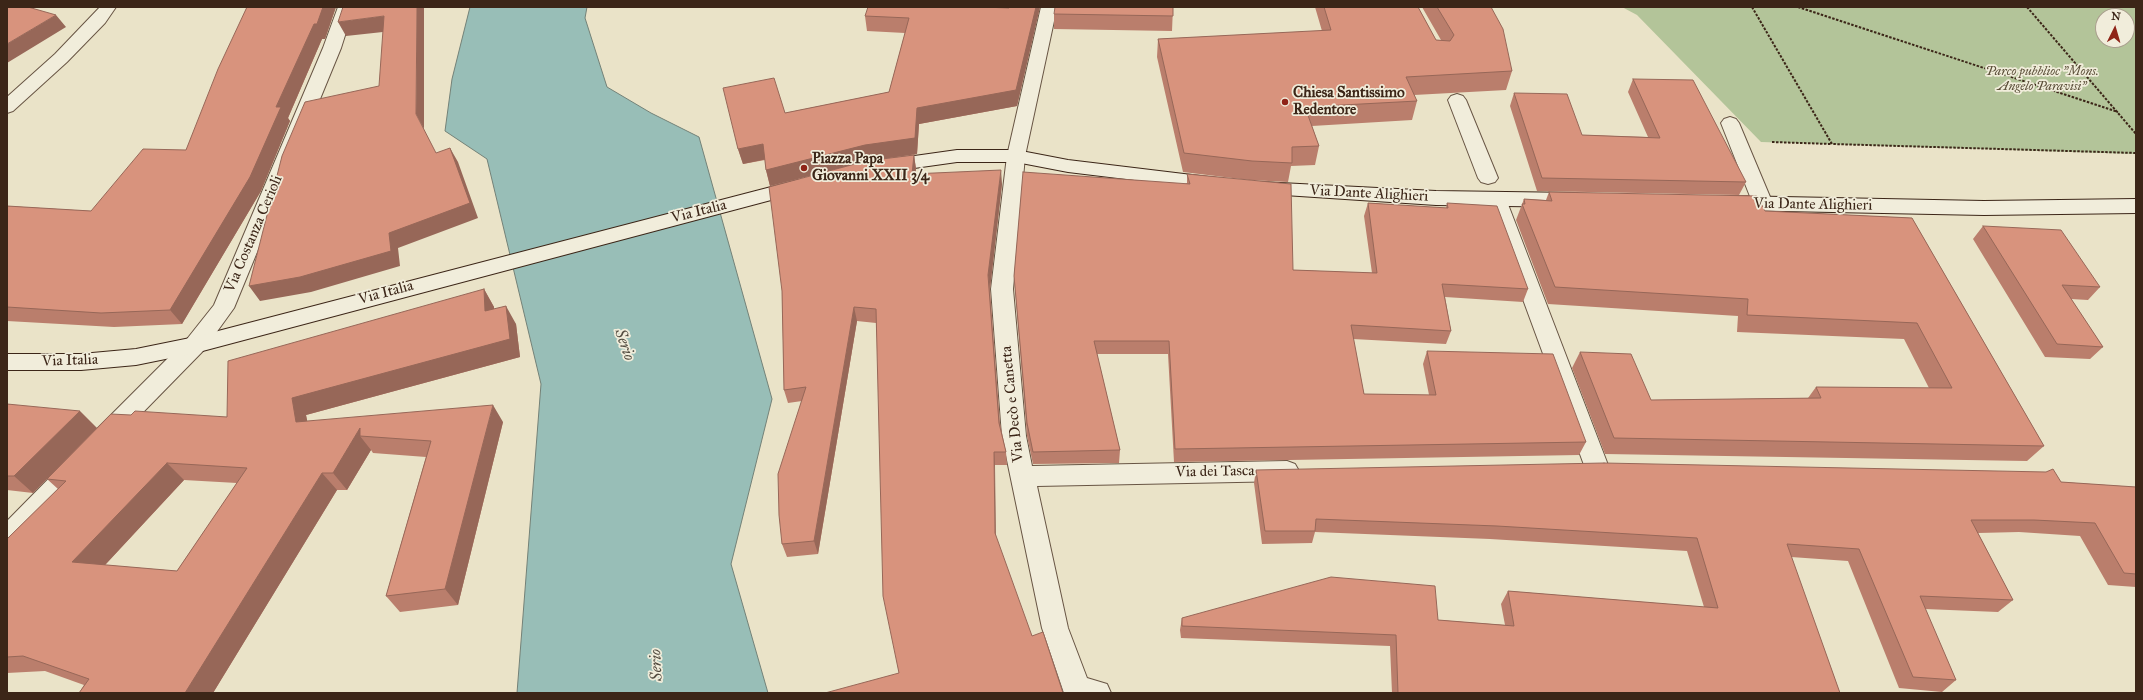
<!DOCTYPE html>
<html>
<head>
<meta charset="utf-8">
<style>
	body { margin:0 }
	#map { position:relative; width:2143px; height:700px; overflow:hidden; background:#eae3c8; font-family:"IM FELL Great Primer",serif }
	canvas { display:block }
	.frame { position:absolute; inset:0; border:8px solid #3c2618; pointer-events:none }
	.north { position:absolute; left:2095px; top:8px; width:40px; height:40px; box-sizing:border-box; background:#f1eddb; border:1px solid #a99d8d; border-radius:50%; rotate:5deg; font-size:11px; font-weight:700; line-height:16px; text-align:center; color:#3c2618 }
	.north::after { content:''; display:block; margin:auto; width:14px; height:18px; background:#8f2418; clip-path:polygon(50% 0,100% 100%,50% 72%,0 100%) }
</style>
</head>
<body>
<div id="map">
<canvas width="2143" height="700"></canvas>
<div class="frame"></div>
<div class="north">N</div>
</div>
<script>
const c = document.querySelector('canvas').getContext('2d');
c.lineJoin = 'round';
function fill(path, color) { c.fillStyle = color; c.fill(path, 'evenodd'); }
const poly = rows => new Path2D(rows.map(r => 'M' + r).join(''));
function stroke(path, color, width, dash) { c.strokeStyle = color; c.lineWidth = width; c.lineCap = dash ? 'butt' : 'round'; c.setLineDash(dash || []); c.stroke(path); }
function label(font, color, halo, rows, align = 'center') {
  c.font = font + ' "IM FELL Great Primer",serif'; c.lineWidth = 3.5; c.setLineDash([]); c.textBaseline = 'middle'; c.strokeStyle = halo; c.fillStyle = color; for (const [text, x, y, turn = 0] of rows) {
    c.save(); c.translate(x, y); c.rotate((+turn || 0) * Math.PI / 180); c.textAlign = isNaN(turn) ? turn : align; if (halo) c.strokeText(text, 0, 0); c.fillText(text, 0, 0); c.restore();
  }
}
fill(poly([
	[1622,7,2136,7,2136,154,1761,142,1637,15],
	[2103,16,2127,16,2127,40,2103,40]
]), '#b3c499');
const water = poly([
	[470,7,587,7,585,18,607,87,651,113,699,137,772,399,731,564,768,693,517,693,541,384,487,159,445,131,452,79,470,7]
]);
fill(water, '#98beb7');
stroke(water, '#738177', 1);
const service = poly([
	[1457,94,1463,96,1466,100,1498,178,1495,182,1488,184,1481,182,1478,178,1448,100,1451,96,1457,94]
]);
const minor = poly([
	[100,7,116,7,105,23,67,62,13,111,7,113,7,97,55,54,100,7],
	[338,7,354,7,341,48,234,308,203,351,112,444,104,446,96,444,92,437,96,430,187,339,214,305,323,48,338,7],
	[1041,7,1057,7,1025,156,1013,289,1026,436,1032,466,1287,461,1295,464,1299,471,1295,478,1287,481,1037,486,1068,628,1087,678,1107,684,1111,693,1064,693,1042,628,1002,436,991,289,1007,156,1041,7],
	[1730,117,1736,119,1739,123,1773,204,1770,209,1763,211,1756,209,1753,204,1721,123,1724,119,1730,117],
	[1496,192,1503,194,1506,199,1608,465,1604,472,1596,475,1588,472,1584,465,1486,199,1489,194,1496,192],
	[76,456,84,459,88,466,84,473,16,546,7,549,7,521,68,459,76,456]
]);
const secondary = poly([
	[957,150,1016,150,1068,160,1217,178,1224,179,1227,184,1224,189,1217,190,1068,172,1016,162,957,162,886,172,879,170,876,166,879,162,886,160,957,150],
	[798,180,805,181,808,186,805,191,195,353,136,365,81,370,7,370,7,354,81,354,136,349,195,337,798,180],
	[1261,182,1436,191,1576,193,1583,195,1586,200,1583,205,1576,207,1436,205,1254,193,1251,188,1254,183,1261,182],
	[1732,196,1984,201,2136,199,2136,213,1984,215,1732,210,1725,208,1722,203,1725,198,1732,196]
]);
stroke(service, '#685544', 2);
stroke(minor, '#685544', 2);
stroke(secondary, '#3c2618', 2);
stroke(poly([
	[1752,7,1832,144,2136,153],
	[1798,7,2118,112],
	[2027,7,2136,134],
	[1772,142,1831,144]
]), '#3c2618', 2, [2.5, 1.5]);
fill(service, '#f1eddb');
fill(minor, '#f1eddb');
fill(secondary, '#f1eddb');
fill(poly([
	[247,7,336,7,325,39,322,39,288,118,290,121,261,191,182,324,114,327,7,321,7,206,91,211,186,150],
	[1009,7,1040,7,1017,106,919,124,917,154,868,161,770,186,766,170,765,160,743,164,738,149,785,113,889,92,905,33,867,31,865,16,1009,8],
	[1173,7,1172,31,1054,29,1054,14],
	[1315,7,1418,7,1436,40,1441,40,1422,7,1491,7,1512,71,1506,90,1414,95,1417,101,1412,120,1312,126,1319,146,1315,165,1291,166,1288,182,1249,180,1183,172,1157,57,1158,39,1322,31],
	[1633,79,1746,182,1739,195,1537,191,1510,106,1514,93,1582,135,1648,137,1628,92],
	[914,155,916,169,915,174,1002,184,990,289,1000,423,1006,452,1007,465,995,465,899,673,876,323,857,321,818,554,787,557,782,544,802,401,788,403,784,390,782,291],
	[1187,174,1293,270,1372,273,1364,216,1368,203,1446,208,1447,203,1528,289,1523,302,1445,297,1451,331,1446,344,1353,339,1364,394,1429,395,1423,364,1427,351,1586,442,1579,455,1174,462,1168,354,1097,354,1120,450,1119,463,1033,464,1027,436,1014,276,1187,183],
	[1549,192,1765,211,1912,218,2044,446,2027,461,1605,454,1572,368,1580,352,1651,400,1808,398,1816,387,1929,388,1904,339,1737,332,1738,316,1548,304,1516,220,1524,199,1546,200],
	[1983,226,2100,287,2088,300,2071,299,2103,347,2090,359,2045,357,1973,239],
	[484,289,494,307,494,309,516,324,520,357,306,415,307,421,503,422,458,605,400,612,386,596,426,457,373,453,371,450,347,490,337,490,213,693,79,693,84,685,45,671,7,673,7,539,58,489,47,479,33,493,7,490,7,404,97,428,131,415,227,417],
	[184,480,237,483,177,571,105,565],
	[1256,470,2061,482,2136,487,2136,587,2108,585,2080,536,2019,532,1978,533,2013,600,1998,612,1925,609,1956,680,1942,692,1899,688,1848,561,1791,557,1840,693,1392,693,1390,646,1181,638,1180,630,1182,618,1438,620,1505,625,1501,604,1508,591,1704,607,1687,551,1490,539,1315,532,1312,543,1262,544,1254,483]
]), '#ba7e6c');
fill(poly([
	[323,7,336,7,325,39,322,39,288,118,290,121,261,191,182,324,170,310,276,107,314,24],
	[417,7,424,7,424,129,416,114],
	[1036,7,1040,7,1017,106,919,124,917,154,868,161,770,186,766,170],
	[56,15,66,27,7,63,7,44],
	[384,16,392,31,346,36,338,22],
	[763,144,767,159,743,164,738,149],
	[450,148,458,162,478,218,398,248,400,266,311,292,260,301,249,286,389,233],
	[914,155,916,169,914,188,912,174],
	[1001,170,1002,184,990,289,988,275],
	[484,289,494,307,495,329,485,311],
	[506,306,516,324,520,357,306,415,311,439,296,422,292,398],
	[854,307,857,321,818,554,814,541],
	[493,405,503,422,458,605,445,589],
	[80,411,97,428,33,493,14,476],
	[360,428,360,436,371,450,347,490,333,473],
	[994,452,995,465,996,546,995,533],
	[167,463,184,480,92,579,72,562],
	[322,473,337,490,213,693,185,693]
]), '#976758');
const building = poly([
	[7,7,28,7,56,15,7,44,7,7],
	[247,7,323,7,317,24,314,24,276,107,281,107,250,177,170,310,101,313,7,307,7,206,91,211,143,149,186,150,218,69,247,7],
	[343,7,417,7,416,114,436,153,450,148,470,203,389,233,391,251,300,277,249,286,282,156,305,102,379,86,384,16,338,22,343,7],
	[868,7,983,7,1009,8,1009,7,1036,7,1016,90,917,108,915,138,865,145,766,170,763,144,738,149,723,88,774,78,785,113,889,92,909,18,865,16,868,7],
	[1055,7,1173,7,1173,16,1054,14,1055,7],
	[1324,7,1418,7,1436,40,1450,41,1454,35,1437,7,1491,7,1503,29,1512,71,1406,77,1417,101,1305,107,1319,146,1292,147,1292,163,1252,161,1184,153,1158,39,1331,30,1324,7],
	[1633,79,1693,80,1746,182,1542,178,1514,93,1567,94,1582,135,1660,138,1633,79],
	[914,155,912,174,1001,170,988,275,999,423,1006,452,994,452,995,533,1032,636,1043,632,1063,693,825,693,899,673,883,596,876,309,854,307,814,541,782,544,779,515,778,474,806,387,784,390,782,291,769,187,866,161,914,155],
	[1023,172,1190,184,1187,174,1291,184,1293,270,1377,273,1368,203,1448,208,1447,203,1497,206,1528,289,1442,284,1451,331,1351,325,1364,394,1436,395,1427,351,1553,354,1586,442,1175,449,1169,341,1094,341,1120,450,1033,452,1027,423,1014,276,1023,172],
	[1549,192,1757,196,1765,211,1912,218,2044,446,1614,438,1580,352,1631,354,1651,400,1821,398,1816,387,1952,388,1917,323,1747,315,1748,299,1555,287,1522,204,1525,204,1524,199,1552,201,1549,192],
	[1983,226,2061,230,2100,287,2062,285,2103,347,2057,344,1983,226],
	[484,289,485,311,506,306,510,339,292,398,296,422,493,405,445,589,386,596,431,441,360,436,360,428,333,473,322,473,185,693,79,693,89,679,23,656,7,657,7,539,66,481,47,479,111,414,131,415,135,411,227,417,228,361,484,289],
	[167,463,247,468,177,571,72,562,167,463],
	[7,404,80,411,14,476,7,476,7,404],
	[1604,463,2046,472,2053,469,2061,482,2136,487,2136,574,2124,573,2095,523,2034,520,1971,520,2013,600,1920,596,1956,680,1913,677,1859,549,1787,544,1840,693,1398,693,1396,635,1182,626,1182,618,1331,577,1435,586,1438,620,1514,626,1508,591,1718,608,1697,538,1497,526,1316,519,1315,531,1265,531,1256,470,1604,463]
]);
fill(building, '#d8937d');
stroke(building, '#976758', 1);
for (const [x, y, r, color] of [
	[1285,102,4,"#8f2418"],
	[804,168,4,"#8f2418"]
]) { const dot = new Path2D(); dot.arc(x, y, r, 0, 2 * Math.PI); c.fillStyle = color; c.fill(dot); stroke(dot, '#f1eddb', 1.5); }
label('italic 13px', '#5a4e38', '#f1eddb', [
	["Parco pubblioc \"Mons.",2042,72],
	["Angelo Paravisi\"",2042,87]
]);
label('bold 15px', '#3c2618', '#f1eddb', [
	["Chiesa Santissimo",1293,93],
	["Redentore",1293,110],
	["Piazza Papa",812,159],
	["Giovanni XXII 3/4",812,176]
], 'left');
label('15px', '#3c2618', '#f1eddb', [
	["Via Dante Alighieri",1369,194,3],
	["Via Dante Alighieri",1813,205,1],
	["Via Italia",699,212,-14],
	["Via Costanza Cerioli",254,234,-67],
	["Via Italia",386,293,-15],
	["Via Italia",70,361,-2],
	["Via Decò e Canetta",1013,404,-96],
	["Via dei Tasca",1215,472,-1]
]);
label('italic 16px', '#534c40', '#f1eddb', [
	["Serio",624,345,71],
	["Serio",657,665,-92]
]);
</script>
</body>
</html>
